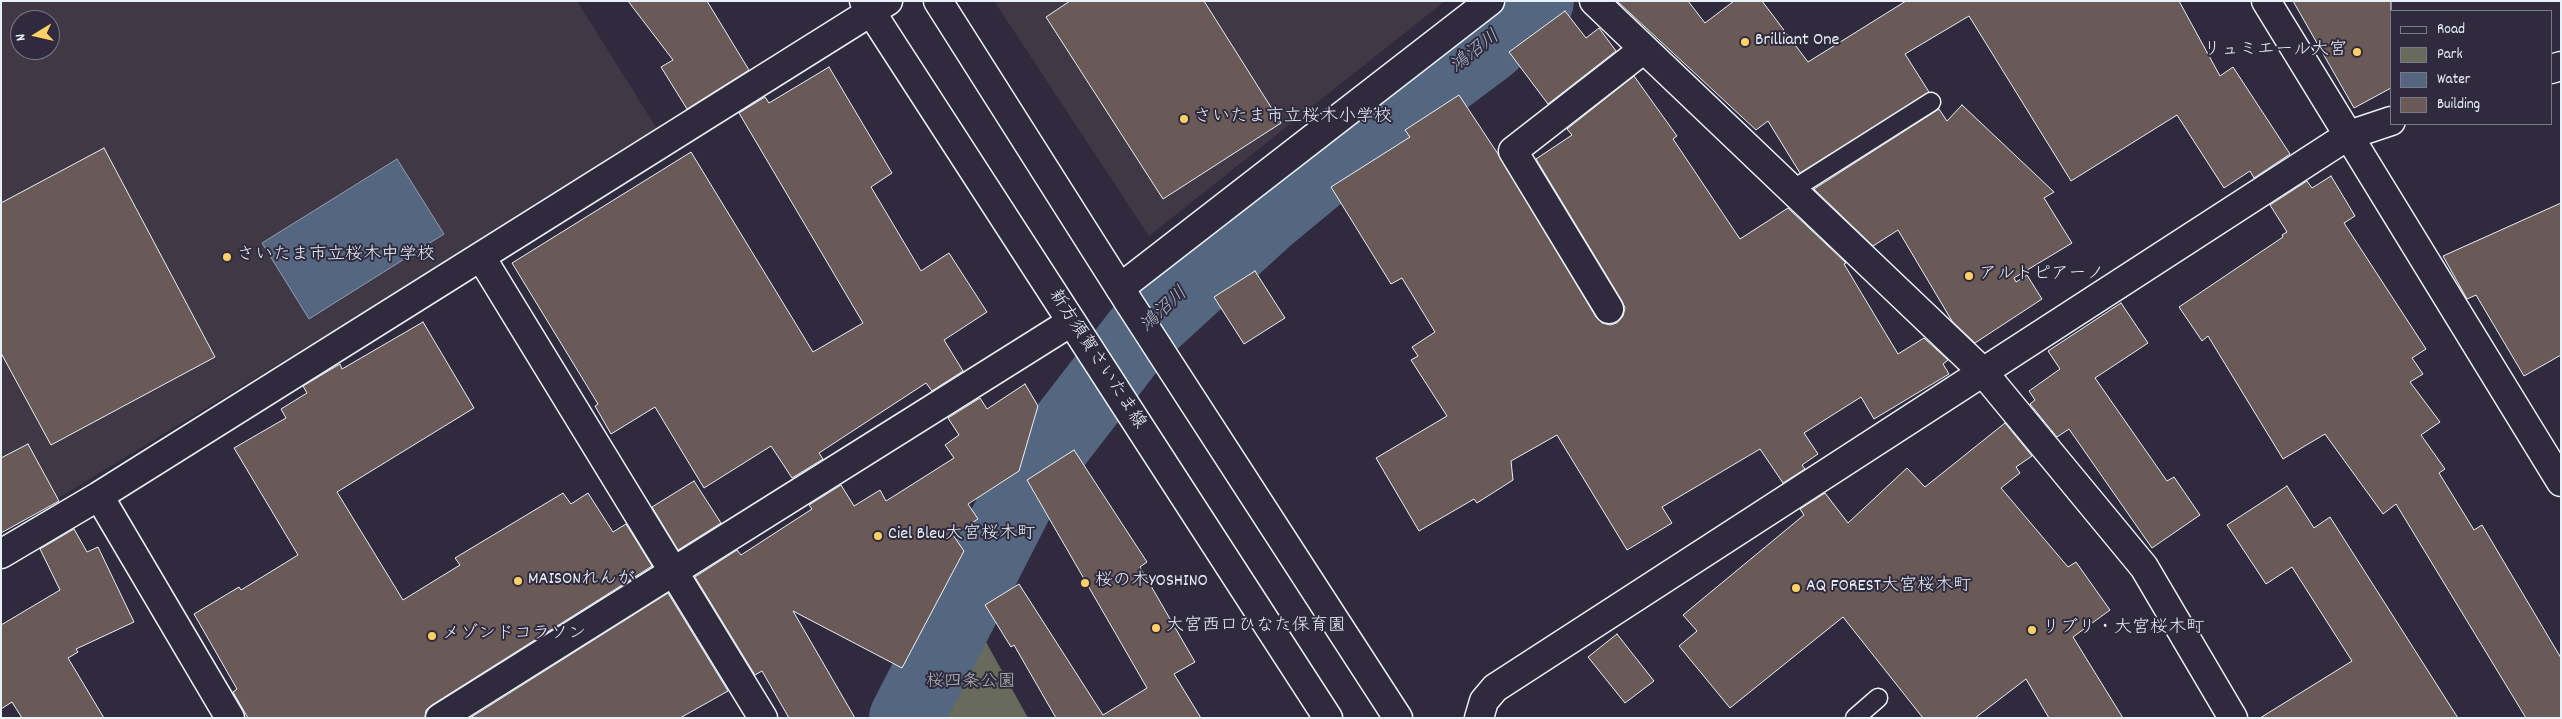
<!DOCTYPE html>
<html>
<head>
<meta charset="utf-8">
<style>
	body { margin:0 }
	#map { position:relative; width:2562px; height:719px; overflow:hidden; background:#2f2a3d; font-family:Dekko,sans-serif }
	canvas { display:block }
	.frame { position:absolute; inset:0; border:2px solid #e8f1f8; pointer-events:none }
	.legend { position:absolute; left:2390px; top:10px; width:162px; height:115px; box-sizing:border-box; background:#2f2a3d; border:1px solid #797a88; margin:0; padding:6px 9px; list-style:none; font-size:15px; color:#e8f1f8 }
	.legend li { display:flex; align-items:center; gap:10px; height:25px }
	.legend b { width:25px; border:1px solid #797a88 }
	.north { position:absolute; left:10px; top:10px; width:50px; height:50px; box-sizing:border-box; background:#2f2a3d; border:1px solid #797a88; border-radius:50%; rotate:261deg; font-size:14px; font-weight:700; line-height:20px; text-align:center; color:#e8f1f8 }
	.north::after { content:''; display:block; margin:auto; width:18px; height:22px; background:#ffd166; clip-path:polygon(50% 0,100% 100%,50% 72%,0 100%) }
</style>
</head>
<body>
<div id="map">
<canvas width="2562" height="719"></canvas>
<div class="frame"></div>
<ul class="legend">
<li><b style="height:6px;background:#2f2a3d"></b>Road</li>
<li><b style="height:14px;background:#686a5b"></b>Park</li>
<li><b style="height:14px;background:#556680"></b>Water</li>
<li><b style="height:14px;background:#695957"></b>Building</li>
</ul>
<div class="north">N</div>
</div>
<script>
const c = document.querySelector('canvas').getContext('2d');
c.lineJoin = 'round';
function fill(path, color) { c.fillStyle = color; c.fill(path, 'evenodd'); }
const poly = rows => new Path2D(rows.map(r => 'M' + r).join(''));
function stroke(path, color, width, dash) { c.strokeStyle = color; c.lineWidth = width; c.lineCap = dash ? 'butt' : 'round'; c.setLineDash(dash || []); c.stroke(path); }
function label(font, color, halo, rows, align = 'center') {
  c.font = font + ' Dekko,"Klee One",sans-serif'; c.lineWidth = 4; c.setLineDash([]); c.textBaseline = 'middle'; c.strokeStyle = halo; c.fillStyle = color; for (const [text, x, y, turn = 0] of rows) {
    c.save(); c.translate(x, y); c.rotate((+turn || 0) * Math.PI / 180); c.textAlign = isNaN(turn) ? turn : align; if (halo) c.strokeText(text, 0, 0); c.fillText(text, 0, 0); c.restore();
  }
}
fill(poly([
	[1,1,577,1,659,132,1,533],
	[20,20,50,20,50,50,20,50],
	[994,1,1445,1,1149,236]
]), '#403845');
fill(poly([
	[970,613,1028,718,918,718]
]), '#686a5b');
const water = poly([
	[397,159,444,234,309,319,262,243,397,159]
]);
fill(water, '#556680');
stroke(water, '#909eb0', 1);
stroke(poly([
	[906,718,1031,474,1140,333,1267,217,1342,155,1488,46,1537,1]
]), '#556680', 74);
const building = poly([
	[628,1,707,1,749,70,687,109,661,67,673,60,628,1],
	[1070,1,1204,1,1281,123,1163,199,1046,17,1070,1],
	[1617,1,1688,1,1705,23,1734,1,1762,1,1808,62,1906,1,2179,1,2220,76,2233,67,2290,154,2254,178,2250,171,2224,188,2177,115,2071,181,1969,16,1905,54,1929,92,1800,173,1768,121,1756,130,1617,1],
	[2293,1,2391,1,2391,88,2354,108,2293,1],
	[1565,11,1586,38,1599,28,1616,51,1548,104,1509,52,1565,11],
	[829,67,892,173,871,187,921,271,949,253,987,312,944,340,963,371,932,391,926,383,819,453,823,459,792,478,771,446,704,488,655,407,611,434,595,406,598,404,512,263,691,152,813,352,863,323,739,113,765,97,769,103,829,67],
	[1634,76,1677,136,1673,139,1740,239,1788,208,1846,263,1844,264,1898,354,1924,338,1948,360,1943,364,1949,374,1874,419,1861,397,1804,433,1818,454,1802,465,1805,469,1783,483,1760,449,1662,507,1672,523,1627,550,1557,435,1511,461,1513,480,1477,503,1474,499,1419,531,1376,458,1447,416,1411,360,1418,356,1412,347,1435,332,1402,278,1391,284,1331,187,1410,137,1405,130,1459,95,1498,154,1596,317,1602,323,1610,325,1617,323,1623,316,1625,308,1622,301,1536,159,1572,135,1567,129,1634,76],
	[1962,105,2054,192,2044,198,2072,243,2014,278,2016,282,2027,275,2042,299,1975,343,1952,321,1898,230,1873,246,1814,189,1939,109,1947,121,1962,105],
	[104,148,215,357,51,445,1,353,1,203,104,148],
	[2331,176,2355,216,2344,223,2426,349,2412,358,2423,374,2410,382,2440,422,2421,435,2445,469,2439,473,2474,530,2482,525,2561,658,2561,718,2526,718,2396,504,2383,514,2325,434,2283,459,2208,336,2202,341,2179,307,2283,237,2282,235,2287,232,2270,205,2307,181,2312,188,2331,176],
	[2561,203,2561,355,2524,376,2476,295,2467,299,2443,256,2561,203],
	[1255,271,1285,318,1244,344,1214,297,1255,271],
	[2121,303,2148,343,2095,378,2167,481,2174,477,2200,515,2152,548,2069,429,2057,437,2030,404,2035,400,2029,391,2060,369,2048,351,2121,303],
	[423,322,474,408,337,492,403,600,460,565,455,558,563,493,571,504,588,493,613,532,626,524,652,566,432,705,426,710,425,718,248,718,233,692,237,689,194,614,239,587,241,590,298,555,234,448,286,418,281,409,307,393,303,386,340,364,342,369,423,322],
	[1025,384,1038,406,1019,471,968,504,978,519,953,535,964,551,902,668,793,611,855,718,789,718,762,671,755,675,695,577,737,550,741,555,812,509,809,505,841,485,854,506,880,490,886,501,954,458,945,445,959,435,948,418,980,398,987,409,1025,384],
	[2005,423,2032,456,2016,467,2020,473,2001,488,2068,567,2076,562,2110,610,2073,637,2123,718,2049,718,2026,679,1975,718,1923,718,1843,617,1730,708,1679,646,1697,631,1683,615,1804,515,1800,509,1825,493,1848,523,1907,468,1925,487,2005,423],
	[28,444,59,501,1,533,1,458,28,444],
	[1074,450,1147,562,1140,567,1195,662,1174,674,1201,718,1056,718,1014,645,1011,647,985,605,1019,584,1103,715,1147,688,1027,480,1074,450],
	[694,481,721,523,678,550,652,507,694,481],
	[2287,486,2314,528,2330,517,2458,718,2260,718,2352,661,2292,567,2266,584,2227,525,2287,486],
	[74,529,87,552,98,547,134,622,76,649,78,652,68,658,104,718,22,718,12,702,1,709,1,625,60,590,40,549,74,529],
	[668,593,728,691,680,718,470,718,668,593],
	[1617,634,1654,681,1625,703,1588,657,1617,634]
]);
fill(building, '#695957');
stroke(building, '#e8f1f8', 1);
const service = poly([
	[1792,190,1931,102],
	[1855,718,1878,698]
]);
const minor = poly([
	[1594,1,1983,372,2144,567,2233,718],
	[2266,1,2561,482],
	[2551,69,2561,66],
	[481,257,763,718],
	[1120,288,1490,1],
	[1609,309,1513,151,1644,49],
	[99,496,230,718],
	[1,554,99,496,888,1],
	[440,718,1071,322],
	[1479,718,1484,701,1495,688,2349,135,2391,121]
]);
const secondary = poly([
	[864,1,1328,718],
	[938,1,1130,304,1398,718]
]);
stroke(service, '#e8f1f8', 21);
stroke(minor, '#e8f1f8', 31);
stroke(secondary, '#e8f1f8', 31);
stroke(service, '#2f2a3d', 18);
stroke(minor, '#2f2a3d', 28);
stroke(secondary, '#2f2a3d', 28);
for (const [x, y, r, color] of [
	[1745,42,5,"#ffd166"],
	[2357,52,5,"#ffd166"],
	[1184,119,5,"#ffd166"],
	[227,257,5,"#ffd166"],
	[1969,276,5,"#ffd166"],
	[878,536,5,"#ffd166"],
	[518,581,5,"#ffd166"],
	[1085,583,5,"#ffd166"],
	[1796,588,5,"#ffd166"],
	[1156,628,5,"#ffd166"],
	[2032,630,5,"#ffd166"],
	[432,636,5,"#ffd166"]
]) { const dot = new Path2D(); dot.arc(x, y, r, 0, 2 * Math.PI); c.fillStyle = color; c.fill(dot); stroke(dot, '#2f2a3d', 2); }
label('18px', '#e8f1f8', '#2f2a3d', [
	["Brilliant One",1755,42],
	["リュミエール大宮",2347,52,"right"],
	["さいたま市立桜木小学校",1194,119],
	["さいたま市立桜木中学校",237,257],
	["アルトピアーノ",1979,276],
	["Ciel Bleu大宮桜木町",888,536],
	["MAISONれんが",528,581],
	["桜の木YOSHINO",1095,583],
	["AQ FOREST大宮桜木町",1806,588],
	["大宮西口ひなた保育園",1166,628],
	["リブリ・大宮桜木町",2042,630],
	["メゾンドコラソン",442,636]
], 'left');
label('18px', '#e8f1f8', '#2f2a3d', [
	["新方須賀さいたま線",1096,360,57]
]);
label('18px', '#aeb4b1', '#2f2a3d', [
	["桜四条公園",971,684]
]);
label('italic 19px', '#adb9c8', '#2f2a3d', [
	["鴻沼川",1476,53,-38],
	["鴻沼川",1165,311,-43]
]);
</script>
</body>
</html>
